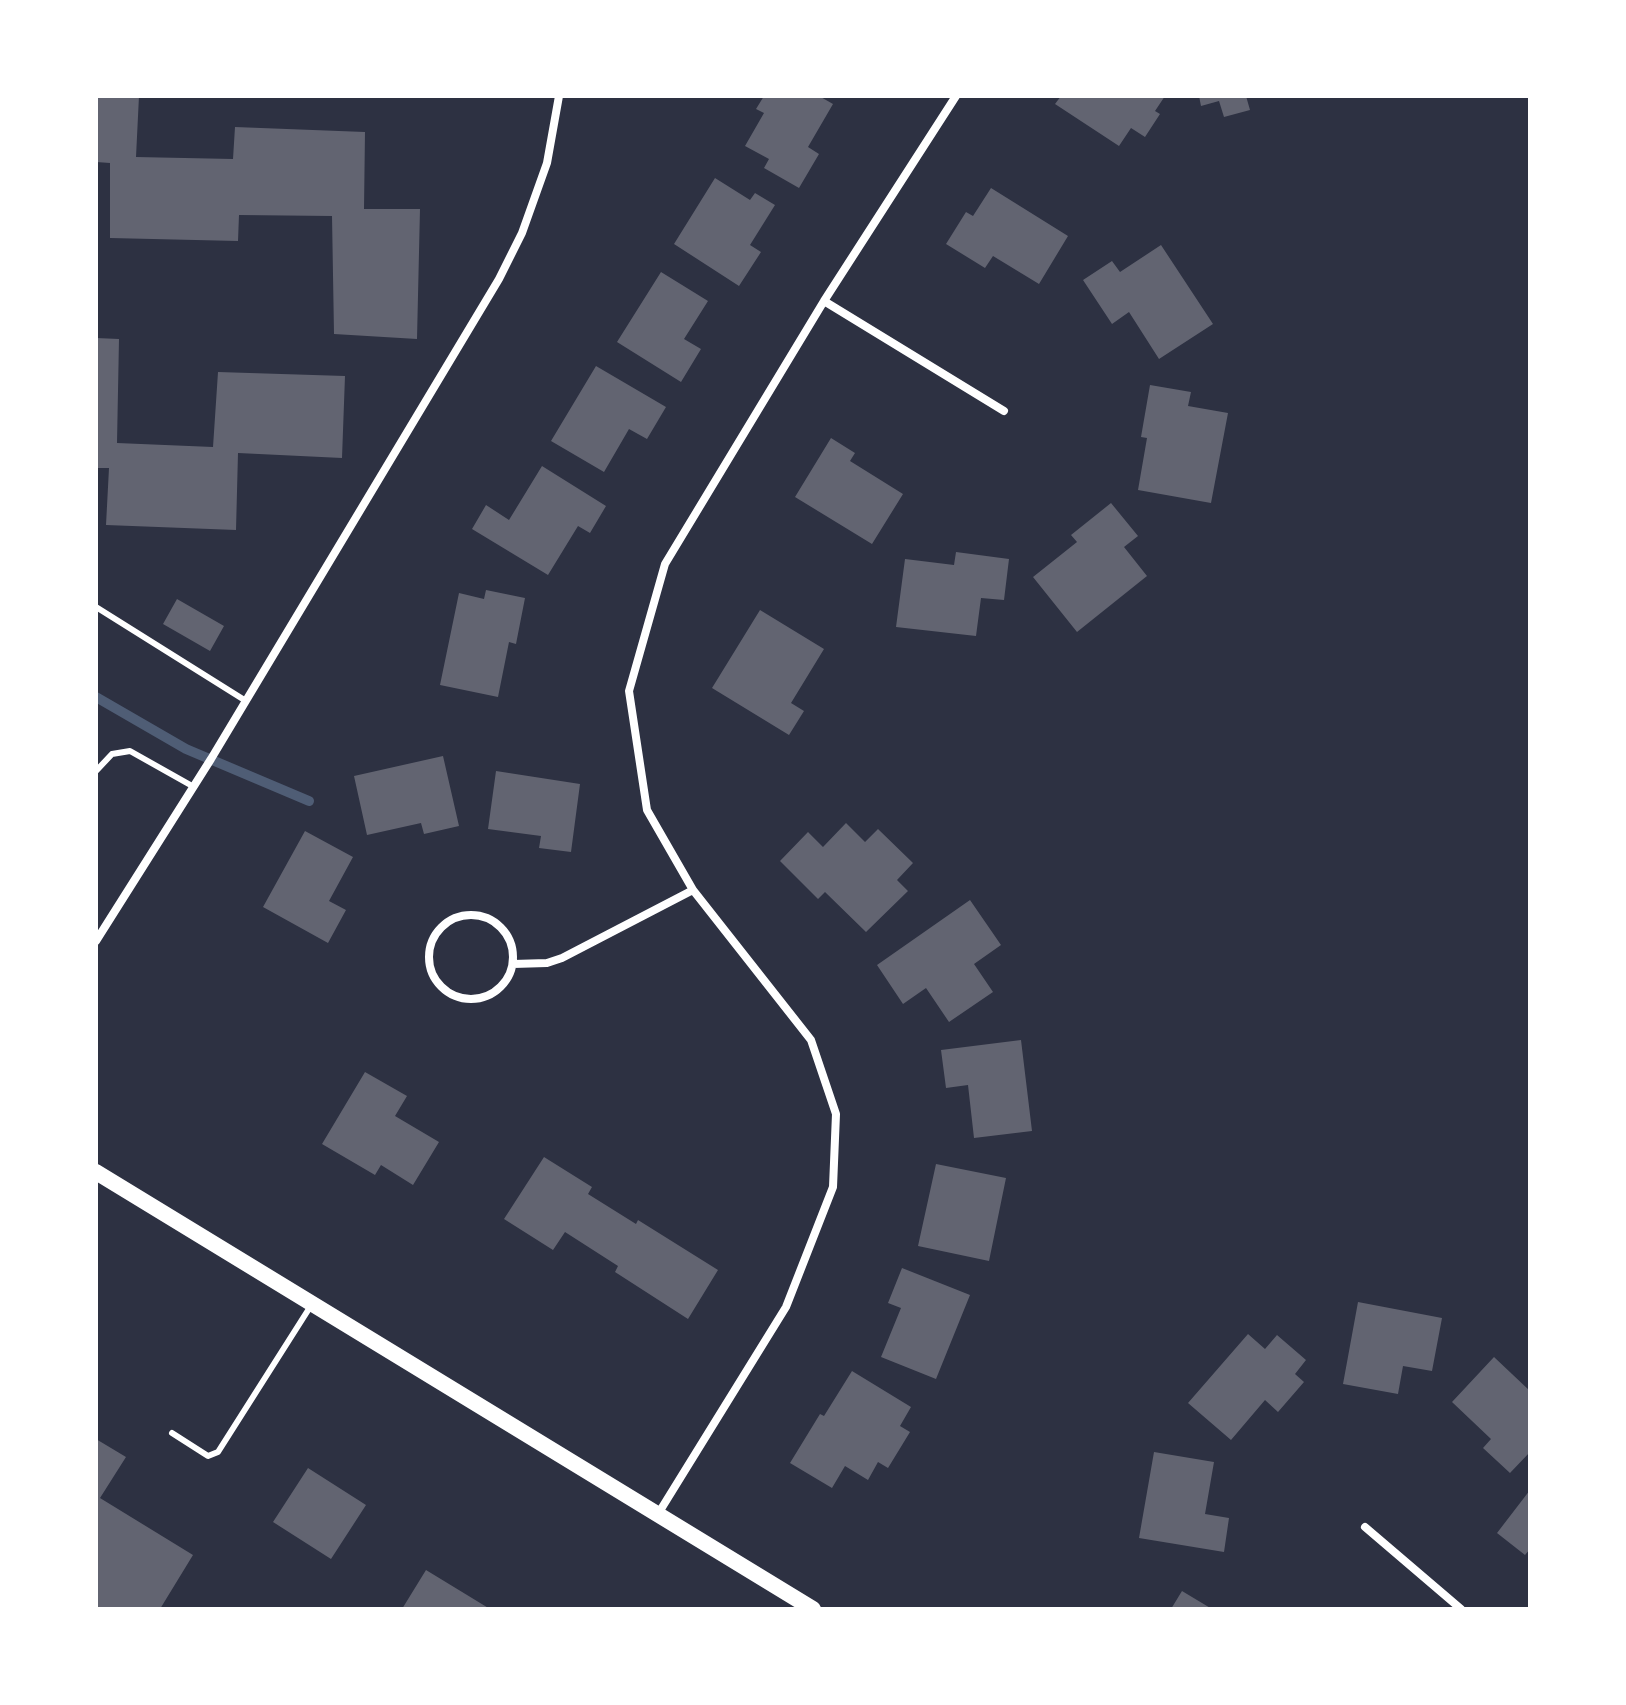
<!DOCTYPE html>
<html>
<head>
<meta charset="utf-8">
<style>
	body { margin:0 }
	#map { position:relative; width:1626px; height:1705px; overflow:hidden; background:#2d3142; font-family:"DejaVu Sans",sans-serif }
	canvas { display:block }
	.frame { position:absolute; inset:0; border:98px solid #fff; pointer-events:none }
</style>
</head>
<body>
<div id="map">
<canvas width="1626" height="1705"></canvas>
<div class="frame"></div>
</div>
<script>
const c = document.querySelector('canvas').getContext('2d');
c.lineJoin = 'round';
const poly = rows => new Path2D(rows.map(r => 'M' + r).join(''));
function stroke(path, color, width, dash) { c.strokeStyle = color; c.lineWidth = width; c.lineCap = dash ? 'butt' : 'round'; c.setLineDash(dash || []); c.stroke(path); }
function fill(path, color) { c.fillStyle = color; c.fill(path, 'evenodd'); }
stroke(poly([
	[96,697,186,749,309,801]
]), '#4f5d75', 10);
fill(poly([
	[96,96,139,96,136,157,233,159,235,127,365,132,364,209,420,209,417,339,334,334,332,216,239,215,238,241,110,238,110,163,96,162],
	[764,96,819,96,833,104,808,147,819,154,799,188,764,168,769,159,745,146,764,113,756,109],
	[1061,96,1165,96,1155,111,1160,114,1145,137,1131,128,1119,146,1055,104],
	[1199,96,1246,96,1250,110,1224,117,1219,101,1201,106],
	[715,178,750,200,755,193,775,205,750,245,761,252,739,286,674,244],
	[991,188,1068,236,1039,284,993,256,985,268,946,244,966,212,973,216],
	[1161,245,1213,324,1159,359,1129,312,1112,324,1083,280,1112,261,1120,272],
	[661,272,708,301,684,339,701,349,681,382,617,342],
	[96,338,119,339,117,443,213,447,218,372,345,376,342,458,238,453,236,530,106,525,109,468,96,468],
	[596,366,666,407,647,439,629,429,604,472,551,441],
	[1150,385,1191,392,1188,406,1228,413,1211,503,1138,490,1147,438,1141,437],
	[831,438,855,453,850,461,903,494,872,544,795,497],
	[542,466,606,506,590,533,578,526,548,575,472,529,486,505,509,520],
	[1111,503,1138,536,1124,547,1147,576,1077,632,1033,577,1077,542,1071,535],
	[956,552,1009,559,1004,600,981,598,976,636,896,627,905,559,954,565],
	[486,590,525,598,516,644,509,642,498,697,440,685,459,593,484,599],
	[177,599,224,626,210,651,163,624],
	[760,610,824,649,791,703,804,711,789,735,712,688],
	[443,756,459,826,424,834,421,823,367,835,354,776],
	[496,771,580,784,571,852,539,848,541,836,488,829],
	[846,823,865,842,878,829,913,863,897,880,908,891,866,932,825,892,818,899,780,861,808,832,823,847],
	[305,831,353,857,329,901,346,910,328,943,263,907],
	[970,900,1001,945,974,964,993,992,949,1022,926,988,903,1004,877,965],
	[1021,1040,1032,1131,974,1138,968,1085,946,1088,941,1050],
	[365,1072,407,1096,395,1116,439,1142,413,1185,381,1165,375,1175,322,1144],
	[544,1157,592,1187,588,1194,636,1224,638,1220,718,1270,688,1319,615,1272,618,1266,565,1232,553,1250,504,1219],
	[936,1164,1006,1178,989,1261,918,1246],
	[902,1268,970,1295,936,1379,881,1357,901,1308,888,1303],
	[1358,1302,1442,1318,1432,1371,1403,1366,1398,1394,1343,1384],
	[1248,1334,1265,1349,1277,1335,1306,1360,1295,1374,1304,1382,1278,1412,1265,1400,1231,1440,1188,1403],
	[1494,1357,1530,1391,1530,1452,1510,1473,1483,1448,1491,1439,1452,1402],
	[852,1371,911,1407,900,1426,910,1432,888,1468,878,1462,868,1480,845,1466,832,1488,790,1463,820,1414,824,1416],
	[96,1439,126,1457,100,1498,193,1555,160,1609,96,1609],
	[1154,1452,1214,1462,1205,1514,1229,1518,1224,1552,1139,1538],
	[308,1468,366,1505,331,1559,273,1522],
	[1530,1490,1530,1549,1525,1555,1497,1533],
	[426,1570,490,1609,402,1609],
	[1182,1591,1212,1609,1171,1609]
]), '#626471');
stroke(poly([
	[96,607,246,701],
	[96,771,112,754,130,751,194,787],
	[172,1433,208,1456,218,1452,312,1304]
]), '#fff', 6);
stroke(poly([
	[824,301,1004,411],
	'429 957a42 42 0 1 1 84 0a42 42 0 1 1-84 0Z',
	[96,941,211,759,499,279,522,233,547,163,559,96],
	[513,964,547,963,562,958,693,890],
	[658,1514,786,1307,833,1187,836,1114,811,1040,693,890,647,810,629,691,665,564,824,301,956,96],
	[1365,1527,1461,1609]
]), '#fff', 8);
stroke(poly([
	[96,1172,813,1609]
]), '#fff', 16);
</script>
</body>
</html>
